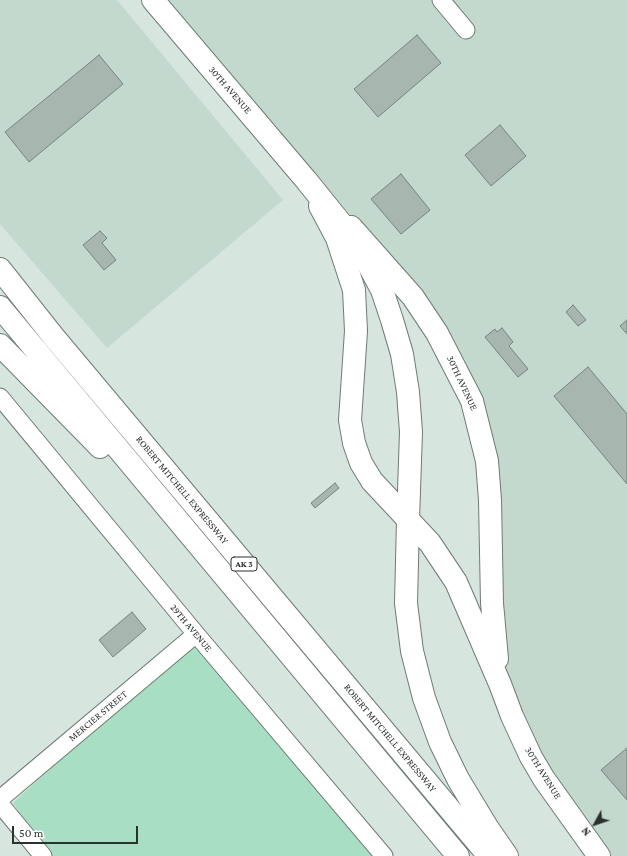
<!DOCTYPE html>
<html>
<head>
<meta charset="utf-8">
<style>
	body { margin:0 }
	#map { position:relative; width:627px; height:856px; overflow:hidden; background:#d6e5dd; font-family:"Crimson Pro",serif }
	canvas { display:block }
	.north { position:absolute; left:575px; top:804px; width:40px; height:40px; -webkit-text-stroke:3px #fff; paint-order:stroke; rotate:230deg; font-size:11px; font-weight:700; line-height:16px; text-align:center; color:#2b312e }
	.north::after { content:''; display:block; margin:auto; width:14px; height:18px; background:#2b312e; clip-path:polygon(50% 0,100% 100%,50% 72%,0 100%) }
	.scale { position:absolute; left:12px; top:826px; width:126px; height:18px; box-sizing:border-box; border:2px solid #2b312e; border-top:0; padding-left:5px; font-size:12px; line-height:14px; white-space:nowrap; color:#2b312e; -webkit-text-stroke:3px #fff; paint-order:stroke }
</style>
</head>
<body>
<div id="map">
<canvas width="627" height="856"></canvas>
<div class="north">N</div>
<div class="scale">50 m</div>
</div>
<script>
const c = document.querySelector('canvas').getContext('2d');
c.lineJoin = 'round';
function fill(path, color) { c.fillStyle = color; c.fill(path, 'evenodd'); }
const poly = rows => new Path2D(rows.map(r => 'M' + r).join(''));
function stroke(path, color, width, dash) { c.strokeStyle = color; c.lineWidth = width; c.lineCap = dash ? 'butt' : 'round'; c.setLineDash(dash || []); c.stroke(path); }
function label(font, color, halo, rows, align = 'center') {
  c.font = font + ' "Crimson Pro",serif'; c.lineWidth = 3; c.setLineDash([]); c.textBaseline = 'middle'; c.strokeStyle = halo; c.fillStyle = color; for (const [text, x, y, turn = 0] of rows) {
    c.save(); c.translate(x, y); c.rotate((+turn || 0) * Math.PI / 180); c.textAlign = isNaN(turn) ? turn : align; if (halo) c.strokeText(text, 0, 0); c.fillText(text, 0, 0); c.restore();
  }
}
fill(poly([
	[0,0,117,0,283,200,107,348,0,224],
	[168,0,627,0,627,856,605,856,533,747,505,671,500,650,486,440,369,237]
]), '#c3d9cd');
fill(poly([
	[196,634,384,856,49,856,13,803]
]), '#a8dec3');
const building = poly([
	[417,35,441,63,378,117,354,89,417,35],
	[99,55,123,84,29,162,5,132,99,55],
	[500,125,526,156,491,186,465,155,500,125],
	[401,174,430,210,401,234,371,199,401,174],
	[100,231,107,238,102,243,116,260,104,270,83,245,100,231],
	[573,305,586,320,578,326,566,312,573,305],
	[627,320,627,334,620,326,627,320],
	[502,328,513,342,509,346,528,369,518,377,485,337,495,329,497,332,502,328],
	[588,367,627,414,627,484,554,396,588,367],
	[335,483,339,488,315,508,311,503,335,483],
	[132,612,146,629,113,657,99,640,132,612],
	[627,748,627,800,601,770,627,748]
]);
fill(building, '#a7b6ae');
stroke(building, '#76847d', 1);
const street = poly([
	[441,0,466,30],
	[0,397,196,634,384,856],
	[0,799,196,634],
	[0,804,43,856]
]);
const secondary = poly([
	[320,206,337,238,354,290,356,331,350,420,354,443,361,463,372,481,430,543,456,582,500,684,512,716,531,757,544,779,599,856],
	[351,227,413,297,437,333,472,401,487,461,490,500,492,603,497,659]
]);
const primary = poly([
	[153,0,306,180,348,232,367,262,382,290,392,320,402,354,408,392,411,432,408,520]
]);
const highway = poly([
	[0,269,53,336,489,856],
	[0,307,458,856],
	[0,345,100,447],
	[408,520,406,603,412,651,424,698,440,742,458,779,487,827,507,856]
]);
stroke(street, '#6e7c75', 19);
stroke(secondary, '#6e7c75', 24);
stroke(primary, '#6e7c75', 24);
stroke(highway, '#6e7c75', 24);
stroke(street, '#fff', 17);
stroke(secondary, '#fff', 22);
stroke(primary, '#fff', 22);
stroke(highway, '#fff', 22);
for (const [x, y, w] of [
	[244,564,26]
]) { const box = new Path2D(); box.roundRect(x - w / 2, y - 7, w, 14, 3); c.fillStyle = '#fff'; c.fill(box); stroke(box, '#2b312e', 1); }
label('bold 9px', '#2b312e', null, [
	["AK 3",244,564]
]);
label('10px', '#2b312e', '#fff', [
	["30TH AVENUE",230,90,49],
	["30TH AVENUE",462,383,65],
	["ROBERT MITCHELL EXPRESSWAY",182,490,50],
	["29TH AVENUE",191,628,50],
	["MERCIER STREET",98,716,-40],
	["ROBERT MITCHELL EXPRESSWAY",390,738,50],
	["30TH AVENUE",543,773,58]
]);
</script>
</body>
</html>
